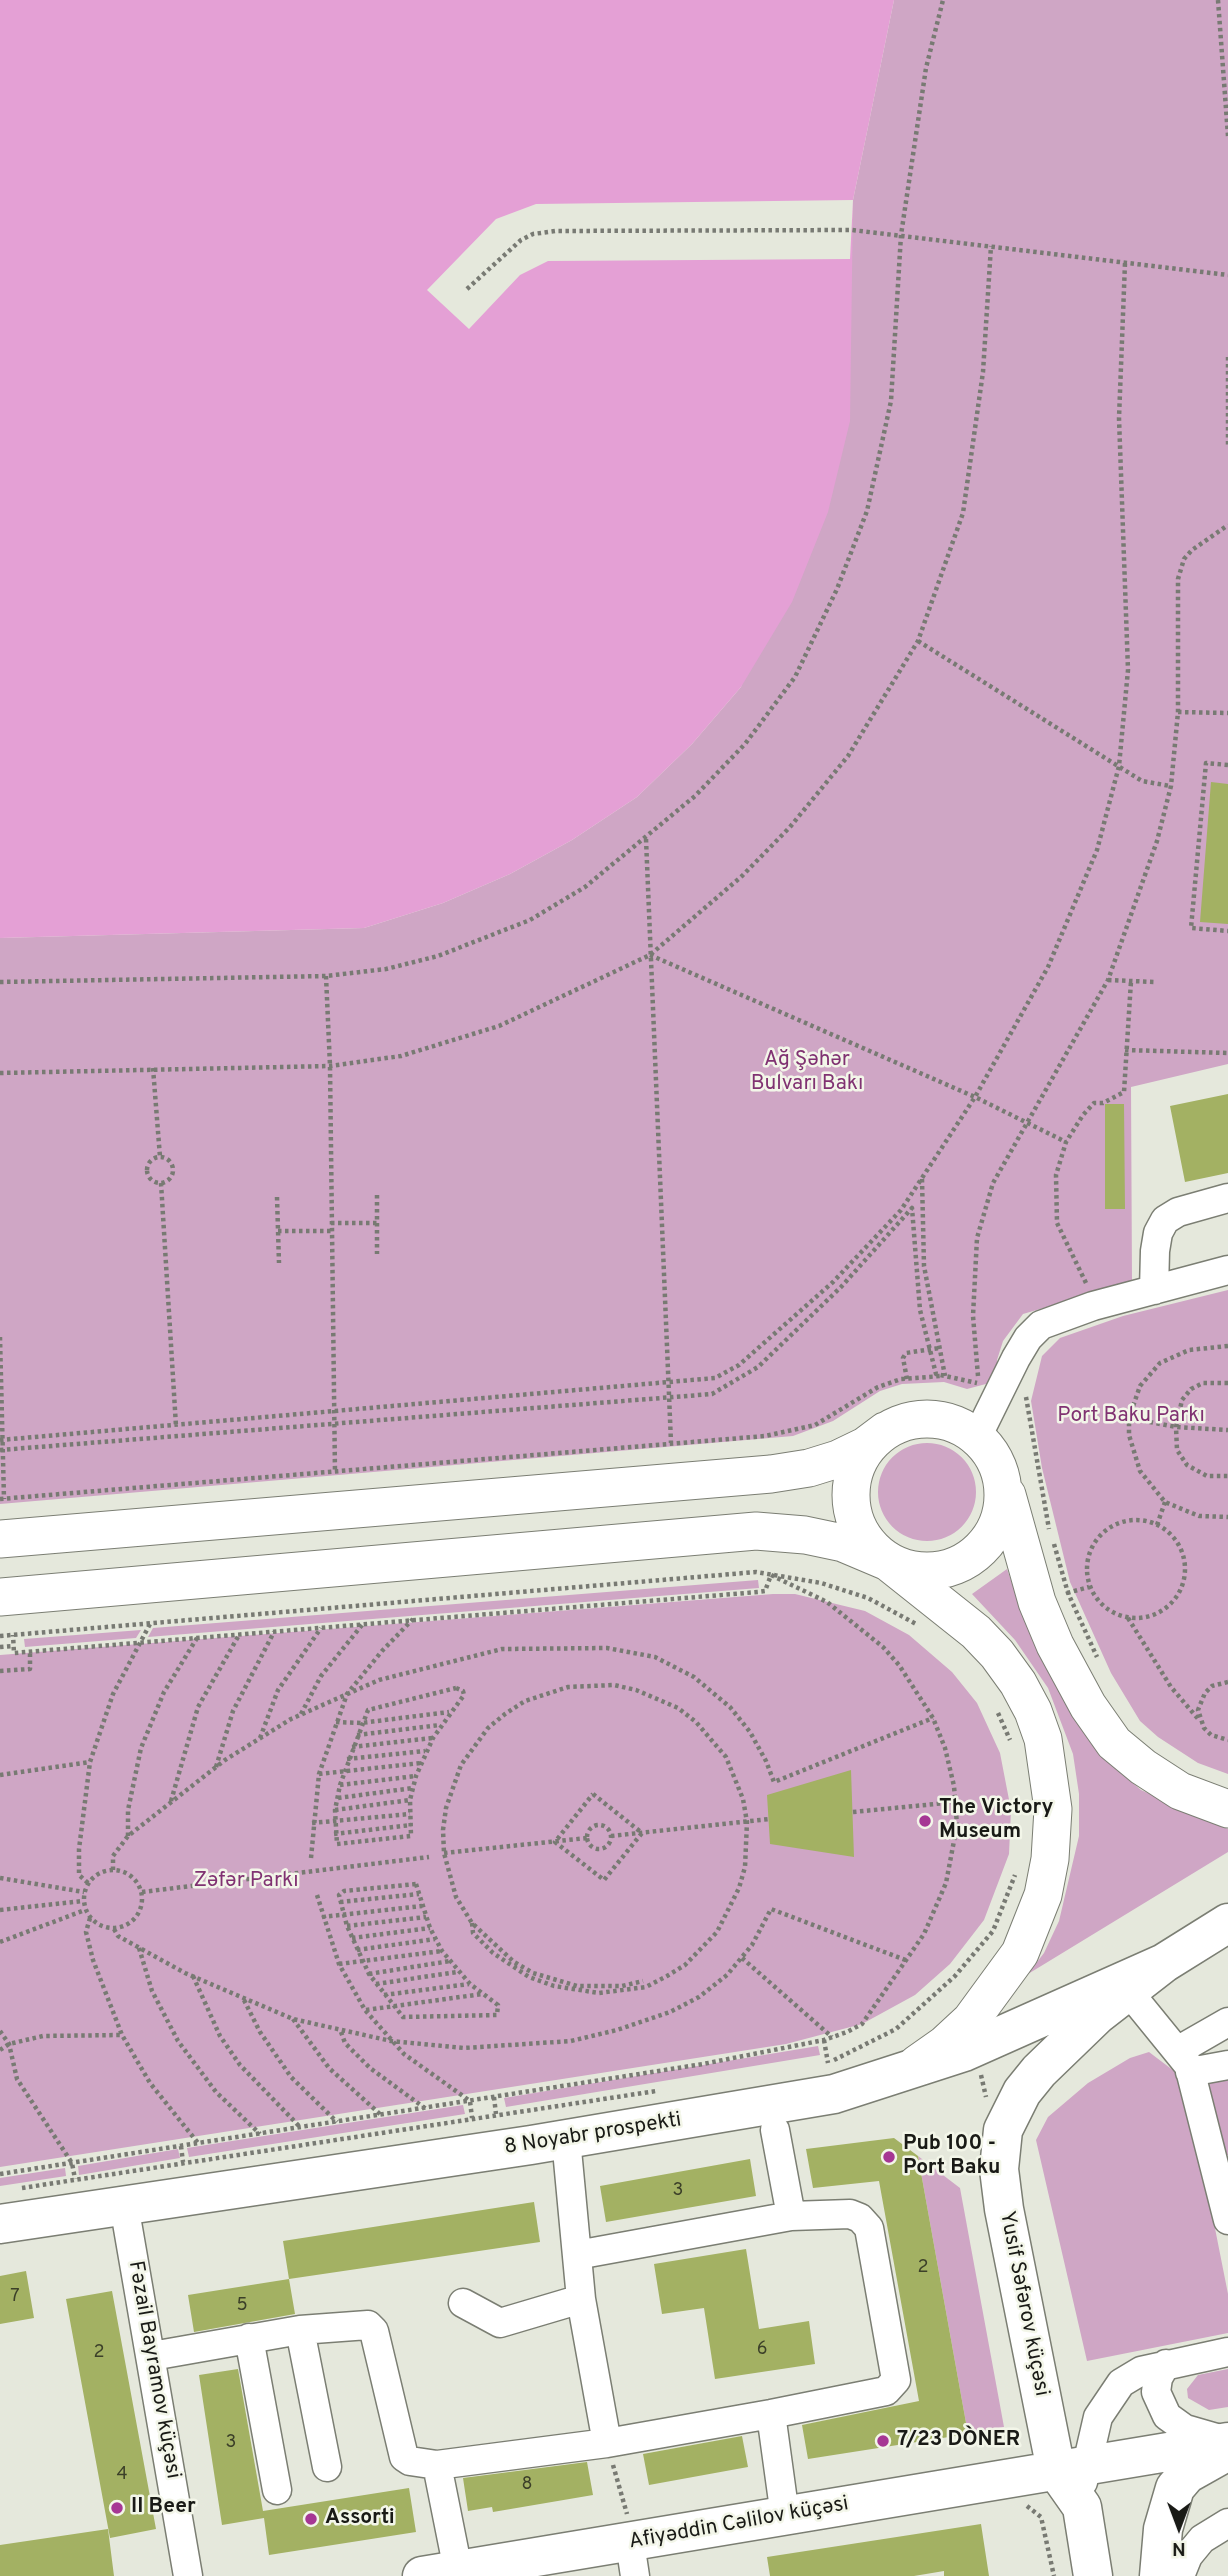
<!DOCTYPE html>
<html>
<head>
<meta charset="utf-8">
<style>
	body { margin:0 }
	#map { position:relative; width:1228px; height:2576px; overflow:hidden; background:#e5e8dc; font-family:Overpass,sans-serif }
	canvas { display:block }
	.north { position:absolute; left:1144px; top:2492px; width:70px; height:70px; -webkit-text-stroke:5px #f3f6e9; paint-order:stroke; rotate:180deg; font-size:19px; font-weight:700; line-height:28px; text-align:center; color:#191a16 }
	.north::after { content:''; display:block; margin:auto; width:24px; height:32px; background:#191a16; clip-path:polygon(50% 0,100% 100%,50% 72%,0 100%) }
</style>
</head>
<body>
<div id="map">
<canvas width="1228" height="2576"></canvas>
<div class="north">N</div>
</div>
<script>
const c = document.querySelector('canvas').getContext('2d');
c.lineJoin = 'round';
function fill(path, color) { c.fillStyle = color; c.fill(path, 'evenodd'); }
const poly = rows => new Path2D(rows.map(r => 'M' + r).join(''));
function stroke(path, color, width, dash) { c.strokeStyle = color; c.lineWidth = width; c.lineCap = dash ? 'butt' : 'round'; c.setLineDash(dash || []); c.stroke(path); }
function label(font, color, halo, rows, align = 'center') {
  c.font = font + ' Overpass,sans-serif'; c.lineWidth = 5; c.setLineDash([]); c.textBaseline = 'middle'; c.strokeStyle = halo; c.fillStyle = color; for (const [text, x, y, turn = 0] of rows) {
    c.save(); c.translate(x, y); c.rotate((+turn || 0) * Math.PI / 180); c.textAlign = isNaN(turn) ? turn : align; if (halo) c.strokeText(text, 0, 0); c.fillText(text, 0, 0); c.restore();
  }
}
fill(poly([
	[894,0,1228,0,1228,1064,1131,1087,1132,1282,1023,1314,1003,1341,997,1360,997,1381,967,1389,944,1382,902,1384,880,1391,833,1421,793,1436,0,1504,0,938,364,928,443,903,510,874,572,840,637,797,692,744,741,687,850,259,853,200],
	[1228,1290,1228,1774,1198,1763,1158,1737,1140,1721,1111,1673,1070,1582,1042,1468,1031,1401,1042,1356,1060,1338,1123,1316],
	'878 1492a49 49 0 1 1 98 0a49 49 0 1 1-98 0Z',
	[1007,1569,1019,1603,1105,1759,1141,1790,1228,1829,1228,1852,1028,1974,1044,1953,1059,1921,1079,1836,1079,1794,1073,1754,1048,1688,1015,1640,972,1594],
	[758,1580,759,1588,148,1637,153,1628],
	[773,1594,795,1594,865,1611,909,1635,952,1672,977,1703,1000,1753,1011,1810,1009,1854,984,1920,950,1964,915,1995,862,2024,786,2044,0,2167,0,1655],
	[141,1630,136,1638,25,1647,24,1639],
	[818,2046,820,2055,506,2107,504,2098],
	[1149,2052,1178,2074,1189,2097,1228,2294,1228,2333,1087,2361,1036,2140,1048,2117,1088,2083,1130,2058],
	[1203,2077,1228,2078,1228,2155,1227,2155],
	[463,2105,465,2114,189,2157,187,2148],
	[178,2149,180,2158,79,2175,78,2166],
	[918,2156,960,2188,1004,2427,968,2434],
	[65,2168,66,2176,0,2186,0,2178],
	[1228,2369,1228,2407,1209,2410,1188,2398,1187,2389,1198,2375]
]), '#cfa6c5');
fill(poly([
	[0,0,894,0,853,200,850,421,828,512,792,602,741,687,692,744,637,797,572,840,510,874,443,903,364,928,0,938]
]), '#e4a0d5');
fill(poly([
	[853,200,850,259,548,261,520,275,469,329,427,290,496,219,536,204]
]), '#e5e8dc');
fill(poly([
	[1211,782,1228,784,1228,924,1200,922],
	[1228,1094,1228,1173,1185,1182,1170,1106],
	[1105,1104,1124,1104,1125,1209,1105,1209],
	[851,1770,854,1857,770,1844,767,1795],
	[894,2138,918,2156,968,2434,808,2459,802,2425,919,2401,879,2181,813,2188,806,2149],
	[750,2159,756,2196,606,2222,600,2186],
	[534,2202,540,2242,289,2279,283,2241],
	[746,2249,759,2329,809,2321,815,2364,715,2379,704,2308,662,2314,654,2264],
	[26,2271,34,2318,0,2324,0,2276],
	[289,2279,295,2314,194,2332,188,2295],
	[112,2291,156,2529,110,2538,66,2299],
	[238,2369,263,2511,409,2488,416,2532,269,2555,264,2518,222,2525,199,2375],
	[742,2436,748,2467,649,2485,643,2454],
	[587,2462,593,2495,493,2512,492,2507,468,2511,463,2478],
	[981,2524,989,2576,944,2576,944,2571,914,2576,770,2576,767,2557],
	[108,2529,114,2576,0,2576,0,2545]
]), '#a3b163');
const minor = poly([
	[1154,1290,1155,1251,1158,1233,1165,1220,1178,1212,1228,1198],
	[977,1437,1016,1358,1028,1338,1041,1325,1093,1306,1228,1270],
	[1128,1991,1189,2066,1228,2220],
	[1179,2050,1228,2022],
	[1190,2072,1228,2065],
	[775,2130,791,2216],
	[566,2139,581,2299,607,2443],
	[124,2205,188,2576],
	[463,2303,500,2323,581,2299],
	[300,2330,327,2467],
	[249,2338,277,2490],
	[152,2356,300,2330,368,2325,374,2331,404,2457,410,2461,437,2465,607,2443,771,2414,886,2391,896,2380,869,2228,860,2218,850,2214,791,2216,577,2255],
	[1166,2364,1158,2378,1156,2392,1167,2416,1185,2429,1223,2440],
	[771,2414,785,2516],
	[437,2465,458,2570],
	[1083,2482,1098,2417,1121,2383,1141,2371,1228,2352],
	[630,2543,635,2576],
	[1180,2576,1188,2556,1202,2539,1228,2523]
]);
const major = poly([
	'851 1495a76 76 0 1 1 152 0a76 76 0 1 1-152 0Z',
	[1007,1495,1037,1602,1055,1645,1088,1706,1114,1743,1143,1767,1180,1791,1228,1809],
	[0,1539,771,1474,809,1468,838,1459,865,1446,885,1431],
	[0,1597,756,1531,805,1535,843,1543,888,1562,976,1632,997,1654,1018,1683,1033,1711,1043,1739,1053,1809,1050,1859,1043,1895,1020,1953,971,2020,944,2045,917,2064]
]);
const highway = poly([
	[0,2224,531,2145,834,2094,964,2052,1164,1963],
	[422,2576,1228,2442],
	[1093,2576,1082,2507,1056,2470,1004,2209,999,2169,1003,2130,1022,2092,1039,2071,1097,2015,1164,1963,1228,1923],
	[1159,2576,1163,2529,1175,2488,1187,2474,1228,2451]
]);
stroke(minor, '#7b7e73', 31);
stroke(major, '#7b7e73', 39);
stroke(highway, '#7b7e73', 41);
stroke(poly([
	[1218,0,1228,136],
	[467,289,521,240,533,234,555,231,852,230,1228,275],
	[1228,357,1228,446],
	[918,641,1142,781,1170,786],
	[1178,712,1228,713],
	[1228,765,1206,763,1191,928,1228,931],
	[646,839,671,1443],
	[650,955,975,1097,1066,1142],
	[326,976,330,1066,335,1473],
	[1108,980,1154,982],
	[0,982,326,976,386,969,438,956,530,920,585,887,695,796,745,744,795,677,837,589,867,511,891,401,901,235,926,68,943,0],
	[1125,1050,1228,1053],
	[153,1068,160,1157],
	[0,1073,330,1066,401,1056,499,1026,650,955,742,876,790,827,848,756,918,641,963,513,983,372,991,246],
	'147 1170a13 13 0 1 1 26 0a13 13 0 1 1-26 0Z',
	[922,1179,924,1266,945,1376],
	[161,1183,176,1426],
	[377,1195,377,1254],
	[277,1197,279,1263],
	[331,1223,377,1223],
	[278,1231,331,1231],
	[1086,1283,1057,1223,1056,1175,1066,1142,1083,1115,1094,1103,1103,1103,1124,1092,1131,981],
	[0,1337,4,1499],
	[1228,1346,1189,1350,1160,1363,1140,1386,1129,1418,1129,1435,1140,1471,1165,1502,1199,1516,1228,1517],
	[978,1376,973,1316,977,1238,993,1183,1108,980,1157,841,1171,786,1178,712,1178,579,1184,559,1192,550,1228,525],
	[907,1379,903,1358,906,1353,939,1348],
	[1228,1383,1203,1383,1191,1389,1182,1400,1176,1427,1177,1450,1187,1465,1207,1476,1228,1476],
	[1026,1397,1049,1529],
	[1129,1418,1176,1427,1228,1430],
	[0,1440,715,1378,739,1365,833,1282,901,1210,975,1097,1048,967,1097,850,1119,766,1128,670,1119,418,1125,263],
	[0,1450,712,1394,758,1367,841,1287,912,1208,920,1310,936,1374,977,1383],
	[0,1499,765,1436,815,1425,878,1387,901,1379,941,1376],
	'1087 1569a49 49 0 1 1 98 0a49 49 0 1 1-98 0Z',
	[1157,1525,1165,1502],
	[1054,1544,1068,1593,1097,1657],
	[1067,1593,1089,1587],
	[1128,1618,1171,1687,1199,1720],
	[0,1636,756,1572,821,1583,868,1598,918,1625],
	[0,1647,13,1646],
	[0,1671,30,1669,30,1651],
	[1228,1682,1212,1686,1205,1693,1198,1710,1204,1728,1211,1735,1228,1740],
	[456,1688,463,1691,464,1695,433,1738,416,1776,410,1800,411,1836,337,1844,335,1810,340,1785,368,1710,456,1688],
	[998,1713,1010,1740],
	[301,1714,321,1676,362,1625],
	[336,1722,361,1723,449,1712],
	[357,1735,440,1725],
	[260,1738,278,1690,321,1628],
	[352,1747,432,1738],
	[347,1759,425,1751],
	[216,1767,233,1711,274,1632],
	[319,1774,421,1763],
	[0,1775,90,1762],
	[340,1785,416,1776],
	[593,1794,642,1833,604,1880,555,1842,593,1794],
	[338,1798,413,1788],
	[171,1801,198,1707,239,1635],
	[335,1810,410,1800],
	[853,1812,956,1802],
	[312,1823,410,1814],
	'587 1837a12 12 0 1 1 24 0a12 12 0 1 1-24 0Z',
	[334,1834,411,1825],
	[128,1836,128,1810,141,1748,164,1692,197,1638],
	[611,1836,769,1819],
	[444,1853,587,1838],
	[311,1858,319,1774,347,1694,382,1651,413,1619],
	'84 1899a29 29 0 1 1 58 0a29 29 0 1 1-58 0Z',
	[113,1870,113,1856,128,1836,225,1760,291,1719,379,1680,502,1649,607,1648,655,1657,694,1677,730,1707,750,1732,766,1761,774,1782,933,1718],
	[0,1878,84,1892],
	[88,1883,79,1875,79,1849,90,1762,113,1694,150,1624],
	[416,1884,430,1928,442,1951,470,1984,498,2005,497,2015,403,2017,369,1974,347,1926,339,1895,344,1891,416,1884],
	[142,1892,429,1857],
	[317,1895,339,1964,365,2010,404,2054,470,2101,472,2118],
	[340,1902,419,1894],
	[0,1910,83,1901],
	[322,1917,422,1906],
	[90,1918,86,1932,93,1960,122,2035,150,2083,198,2143],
	[472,1923,473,1933,493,1953,529,1977,554,1986,599,1993,646,1987,667,1976,685,1965,717,1932,739,1888,745,1867,747,1822,743,1799,726,1757,696,1722,678,1708,636,1690,614,1685,568,1687,525,1701,505,1714,488,1728,461,1765,446,1808,443,1830,444,1853,456,1897,472,1923,514,1962,533,1973,577,1986,622,1986,643,1981],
	[347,1926,426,1917],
	[114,1929,118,1936,185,1973,293,2019,391,2041,464,2048,571,2041,617,2030,670,2012,699,1997,727,1975,752,1945,771,1909,908,1961],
	[352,1938,430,1928],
	[0,1942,85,1910],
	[139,1948,152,1991,178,2041,216,2092,260,2134],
	[357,1950,435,1939],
	[742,1958,832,2037],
	[339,1964,442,1951],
	[369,1974,450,1961],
	[193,1976,220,2036,240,2065,300,2127],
	[376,1984,457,1972],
	[384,1995,469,1984],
	[244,2000,260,2032,291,2077,337,2122],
	[366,2010,482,1994],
	[293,2019,329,2068,381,2115],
	[0,2031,9,2044,17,2079,72,2163,75,2179],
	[341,2032,345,2043,370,2068,426,2109],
	[824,2040,828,2063],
	[0,2050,9,2044,43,2036,122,2035],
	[834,2060,896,2029,955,1976,993,1931,1015,1875],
	[981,2075,986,2097],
	[494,2097,496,2114],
	[181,2146,183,2162],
	[0,2174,703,2064,824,2040,847,2032,862,2024,924,1934,946,1883,957,1825,954,1786,945,1748,933,1718,899,1665,883,1647,827,1602,771,1575,765,1591,758,1592,14,1653,13,1635],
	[22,2188,656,2091],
	[613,2465,627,2514],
	[1027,2506,1041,2517,1054,2576]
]), '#787a73', 4.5, [3.5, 3.5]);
stroke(minor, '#fff', 28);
stroke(major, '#fff', 37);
stroke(highway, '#fff', 38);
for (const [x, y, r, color] of [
	[925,1821,7,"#a63794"],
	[889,2157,7,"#a63794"],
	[883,2441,7,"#a63794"],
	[117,2508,7,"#a63794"],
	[311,2519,7,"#a63794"]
]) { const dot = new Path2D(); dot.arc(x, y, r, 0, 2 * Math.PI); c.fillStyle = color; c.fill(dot); stroke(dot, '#f3f6e9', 2.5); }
label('18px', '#3c4029', null, [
	["3",678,2191],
	["2",923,2268],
	["7",15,2297],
	["5",242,2306],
	["6",762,2350],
	["2",99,2353],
	["3",231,2443],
	["4",122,2475],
	["8",527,2485]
]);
label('21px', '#803272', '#f3f6e9', [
	["Ağ Şəhər",807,1061],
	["Bulvarı Bakı",807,1085],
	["Port Baku Parkı",1131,1417],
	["Zəfər Parkı",246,1882]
]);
label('bold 21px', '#191a16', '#f3f6e9', [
	["The Victory",939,1809],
	["Museum",939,1833],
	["Pub 100 -",903,2145],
	["Port Baku",903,2169],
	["7/23 DÒNER",897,2441],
	["II Beer",131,2508],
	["Assorti",325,2519]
], 'left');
label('21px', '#191a16', '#f3f6e9', [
	["8 Noyabr prospekti",593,2135,-9],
	["Yusif Səfərov küçəsi",1023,2304,79],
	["Fəzail Bayramov küçəsi",153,2370,80],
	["Afiyəddin Cəlilov küçəsi",739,2524,-10]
]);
</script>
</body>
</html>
